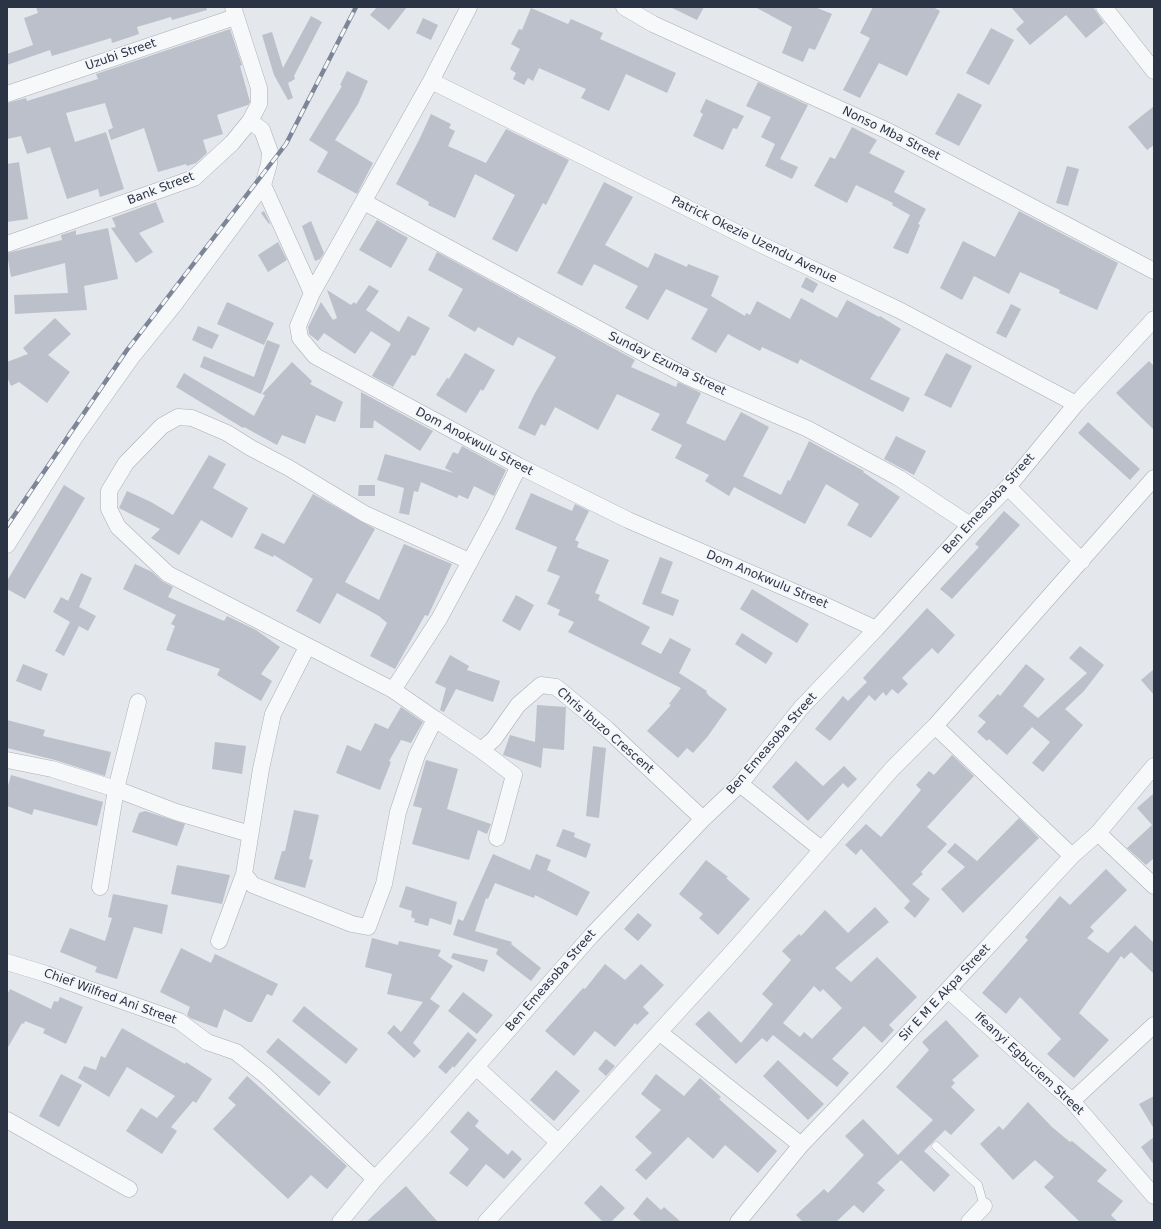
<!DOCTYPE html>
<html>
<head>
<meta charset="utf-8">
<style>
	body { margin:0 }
	#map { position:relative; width:1161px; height:1229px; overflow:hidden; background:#e4e7ec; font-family:"DejaVu Sans",sans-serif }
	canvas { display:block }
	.frame { position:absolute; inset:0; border:8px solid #2b3445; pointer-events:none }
</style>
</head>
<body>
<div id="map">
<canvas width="1161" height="1229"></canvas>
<div class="frame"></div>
</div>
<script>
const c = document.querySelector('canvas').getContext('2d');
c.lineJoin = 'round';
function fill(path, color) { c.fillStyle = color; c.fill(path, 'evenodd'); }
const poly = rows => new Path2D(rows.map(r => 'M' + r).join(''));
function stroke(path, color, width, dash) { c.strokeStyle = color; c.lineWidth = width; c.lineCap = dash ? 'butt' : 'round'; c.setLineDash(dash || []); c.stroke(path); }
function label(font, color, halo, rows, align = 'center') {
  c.font = font + ' "DejaVu Sans",sans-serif'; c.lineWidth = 3.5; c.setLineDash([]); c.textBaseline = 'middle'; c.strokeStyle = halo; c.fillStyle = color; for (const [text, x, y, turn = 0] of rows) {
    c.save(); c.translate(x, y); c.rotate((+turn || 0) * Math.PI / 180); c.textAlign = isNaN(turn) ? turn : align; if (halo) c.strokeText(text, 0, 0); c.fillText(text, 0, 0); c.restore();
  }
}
fill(poly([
	[36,7,206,7,207,10,172,20,171,17,137,27,139,34,112,43,111,38,52,56,50,50,7,65,7,54,33,45,24,18,38,13],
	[377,7,407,7,389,30,370,15],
	[670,7,704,7,697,20],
	[755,7,815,7,832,14,815,50,809,48,803,62,782,53,792,27],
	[873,7,933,7,940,11,907,76,879,63,860,98,843,90,870,38,860,33],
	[1011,7,1093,7,1104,23,1086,38,1066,15,1030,45,1016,29,1024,22],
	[531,8,568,24,571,19,603,33,600,39,676,73,667,93,626,74,609,111,581,98,586,89,539,68,533,81,528,78,524,85,513,79,516,73,510,69,520,49,511,44,519,29,522,30],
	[311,16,322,22,294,76,295,79,288,83,293,98,288,100,274,75,262,35,272,32,283,68],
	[423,18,438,25,431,40,416,33],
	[991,28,1014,40,989,85,966,73],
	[230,29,242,65,240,66,250,102,248,105,217,115,223,134,203,140,207,153,196,163,187,166,186,164,158,172,144,128,111,140,108,130,113,128,105,103,66,113,75,142,106,132,124,189,100,197,98,189,67,199,50,147,27,154,21,136,7,139,7,103,26,98,27,101,98,79,96,74],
	[347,71,368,81,358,104,335,140,373,163,357,194,317,172,328,152,309,140,342,86,340,85],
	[758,82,808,105,780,159,798,167,792,179,765,166,775,144,761,137,771,117,746,106],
	[958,93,982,105,959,146,935,134],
	[706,99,744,116,737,129,733,128,723,150,693,136,703,114,700,112],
	[1154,106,1154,145,1147,150,1128,127],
	[431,114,451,124,449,128,455,131,448,146,486,163,506,129,569,160,546,205,543,203,517,252,492,239,515,195,475,174,455,218,428,205,429,202,396,184,419,140],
	[852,127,877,140,869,153,905,171,894,192,926,209,918,224,920,225,908,254,893,248,910,215,892,205,893,203,856,185,847,203,814,186,830,157,835,159],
	[19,162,28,219,7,222,7,164],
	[1067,166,1079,169,1068,206,1056,203],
	[604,182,633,197,605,245,648,268,655,253,687,267,688,264,719,276,711,296,745,316,746,313,750,315,757,301,790,319,801,298,837,318,847,300,879,317,880,316,901,329,870,379,910,398,903,412,800,359,798,364,762,347,760,351,728,334,716,353,691,339,708,309,666,289,648,320,625,308,638,286,594,264,582,286,557,273],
	[156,202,164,222,139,233,153,252,136,263,111,228,116,227,112,218],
	[264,211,270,223,269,224,261,213],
	[1019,211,1118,263,1097,310,1059,293,1060,290,1020,272,1009,294,974,276,962,300,940,288,963,241,995,257],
	[377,220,408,238,391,268,359,250],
	[311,221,324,253,320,259,315,261,302,226],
	[108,228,118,279,84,286,87,310,15,314,14,295,68,293,65,263,11,277,7,253,62,240,61,235,74,231,76,230,76,235],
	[278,242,287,260,268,272,258,255],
	[437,252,635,360,631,367,676,387,678,382,701,393,686,423,725,441,741,412,769,427,743,476,781,495,788,480,790,481,809,441,864,471,863,472,900,497,871,538,847,525,859,504,826,484,805,524,734,487,729,496,705,481,709,475,675,458,682,445,651,430,660,414,617,394,598,430,555,407,545,426,541,424,535,436,518,428,535,393,556,357,518,337,513,346,478,327,475,332,448,316,463,289,428,270],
	[806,277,818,284,813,293,801,287],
	[369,285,379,291,366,310,399,332,408,316,430,328,415,356,412,355,393,387,372,376,391,344,371,331,355,354,324,333,318,341,309,334,308,327,321,302,333,320,337,318,327,290,351,305,354,302,356,304],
	[227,302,274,323,264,345,217,324],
	[1011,304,1021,309,1006,338,996,333],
	[55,318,71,334,48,355,70,372,47,403,19,382,11,386,7,377,7,362,28,354,23,348],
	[198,326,219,335,212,349,192,340],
	[267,340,280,345,261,394,200,367,204,356,254,377],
	[465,353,495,370,483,391,481,389,466,413,436,395,447,378,449,379],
	[946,353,972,366,951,408,924,395],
	[1149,361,1154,366,1154,430,1116,393],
	[292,362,312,381,310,384,343,402,335,422,316,415,305,444,282,435,277,445,244,427,243,428,176,387,184,373,254,416,265,395,262,394],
	[361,392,433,431,420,451,374,420,373,428,360,428],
	[1088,422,1140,469,1130,480,1078,433],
	[896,436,926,451,914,475,884,459],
	[462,446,506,470,494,496,474,486,468,499,459,495,457,498,421,482,418,492,414,491,409,515,399,513,404,488,377,480,385,454,454,473,445,468,453,452,458,454],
	[209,455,226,464,213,488,248,508,232,538,201,520,179,555,151,538,160,529,119,508,127,491,151,502,173,515],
	[64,485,85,498,25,599,7,589,7,581],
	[359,485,375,485,375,496,358,496],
	[531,493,572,511,575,504,589,511,575,540,579,542,577,547,609,560,595,593,600,595,598,600,650,627,641,644,661,654,670,638,691,649,679,673,707,691,706,692,709,696,727,709,708,736,693,753,687,748,678,758,647,731,671,705,669,704,681,688,568,632,574,622,558,615,560,610,547,604,560,576,547,571,557,547,515,529],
	[313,494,375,529,345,582,379,600,404,544,452,564,428,616,425,615,395,669,370,656,387,623,379,616,337,593,320,624,296,611,313,579,274,555,273,557,254,548,262,533,284,544],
	[1004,511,1020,525,952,599,940,589,979,547,975,544],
	[660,557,673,562,661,593,679,600,673,616,642,604],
	[135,564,152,572,162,581,173,587,168,597,224,621,227,616,256,630,280,647,261,674,272,681,261,701,217,675,220,669,166,650,175,626,171,624,176,615,123,589],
	[81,573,92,578,79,607,96,616,88,631,79,626,64,656,55,651,70,622,53,612,61,597,68,601],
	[752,589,809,624,797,643,740,609],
	[516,595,534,605,520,631,502,621],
	[927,608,955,635,938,654,932,648,902,678,908,684,898,694,892,689,886,696,883,692,875,701,869,695,830,741,815,729,843,696,848,701,867,682,863,678],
	[742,633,773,653,766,664,735,644],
	[1080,646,1104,665,1084,691,1065,709,1083,725,1043,772,1032,763,1050,742,1032,727,1007,755,989,739,987,741,977,732,986,722,978,716,998,694,1000,696,1026,664,1045,679,1023,706,1038,718,1087,673,1069,658],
	[450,655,469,666,467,670,500,681,493,702,456,689,444,712,440,710,446,688,435,683],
	[23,664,48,674,41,691,16,681],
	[1154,669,1154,695,1141,680],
	[537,705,566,707,564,750,543,748,541,768,503,755,510,735,535,742],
	[401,707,423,722,411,743,401,740,389,761,391,762,380,790,336,773,347,745,361,751,375,723,388,729],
	[7,720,45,730,43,736,111,752,105,776,55,760,7,748],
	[215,742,246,746,242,774,212,769],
	[593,746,606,748,599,818,586,816],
	[952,755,974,776,927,827,947,844,921,872,923,874,912,884,930,899,915,918,904,908,910,901,861,849,856,855,845,845,866,824,881,837,921,790,916,785,929,771,934,775],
	[426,760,458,769,447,809,491,824,487,834,478,830,469,860,412,844,422,808,413,806],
	[796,761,823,786,844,766,857,779,848,788,843,783,808,821,772,787],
	[11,775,103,802,97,826,34,809,32,815,7,806,7,789],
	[1154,793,1154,858,1146,865,1127,848,1152,825,1137,808],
	[294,810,319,815,309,859,313,860,305,888,274,879,282,851,285,851],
	[145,811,185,824,177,846,132,832,139,813],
	[1019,818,1039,838,963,913,941,889,965,867,947,852,955,843,977,861],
	[563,829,575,833,574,837,591,844,586,858,556,846],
	[493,854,530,870,536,854,551,860,547,870,590,892,577,916,535,895,534,898,495,883,488,899,486,898,475,931,512,942,511,944,541,968,531,981,496,954,498,949,453,935,458,919,463,921],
	[706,860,728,877,726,878,750,899,718,935,699,918,703,914,679,894],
	[177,865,230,875,222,904,171,894],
	[1106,869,1127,890,1090,927,1094,931,1087,938,1108,953,1135,925,1154,943,1154,974,1131,952,1124,959,1121,956,1079,1013,1109,1040,1074,1078,1047,1054,1061,1039,1020,997,1006,1014,982,993,1028,940,1025,937,1060,896,1070,905],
	[406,886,457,902,451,925,430,918,428,926,414,922,415,919,411,917,412,911,399,907],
	[113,894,168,905,162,934,134,927,117,979,95,972,97,967,60,952,70,928,105,941,112,918,108,917],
	[875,907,889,922,835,968,851,982,877,957,917,997,889,1025,894,1030,882,1043,864,1026,832,1059,849,1073,837,1087,773,1035,767,1042,762,1038,736,1064,695,1024,709,1011,741,1043,773,1004,762,994,791,960,782,951,799,934,801,936,825,910,848,933],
	[814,986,820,992,823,989,842,1008,812,1039,804,1032,800,1037,783,1023],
	[638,913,652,925,638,941,624,929],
	[372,938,398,945,399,941,441,950,438,956,453,966,430,999,440,1006,413,1043,421,1051,414,1058,387,1033,394,1025,401,1032,423,1002,387,994,392,974,365,967],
	[181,948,211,963,215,954,278,984,272,996,267,994,252,1022,248,1022,224,1009,217,1028,190,1018,187,1015,190,1007,160,992],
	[453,953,488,960,484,972,451,958],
	[605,964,625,980,641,964,664,985,643,1007,649,1013,637,1025,635,1023,615,1047,595,1031,574,1056,545,1031,583,988,585,989],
	[10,989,51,1009,54,1001,58,1002,60,997,83,1007,66,1044,43,1033,45,1029,25,1021,24,1024,22,1023,7,1049,7,995],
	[463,992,493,1015,477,1034,448,1011],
	[304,1006,358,1049,346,1064,292,1021],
	[946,1020,979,1056,952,1080,955,1083,951,1087,975,1110,951,1135,945,1130,924,1151,950,1175,934,1192,901,1160,877,1183,885,1190,863,1213,854,1205,836,1222,803,1222,796,1215,824,1189,828,1193,864,1155,845,1136,863,1119,898,1155,933,1120,896,1087,929,1050,922,1042],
	[122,1028,185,1064,186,1062,212,1079,196,1103,193,1101,171,1127,177,1131,162,1154,126,1131,141,1108,157,1118,175,1096,127,1067,109,1097,78,1078,84,1066,96,1070,101,1056,105,1058],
	[468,1032,477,1040,454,1068,453,1066,446,1074,438,1067],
	[278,1038,331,1082,319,1096,266,1052],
	[606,1059,615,1066,606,1076,598,1069],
	[778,1060,824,1104,808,1120,763,1076],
	[556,1070,580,1091,554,1121,530,1100],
	[61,1074,82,1085,59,1127,39,1116],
	[656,1074,684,1096,700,1078,721,1097,719,1099,777,1151,758,1173,725,1145,713,1159,688,1137,646,1180,635,1170,652,1153,635,1137,661,1110,641,1094],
	[247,1076,347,1166,327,1189,311,1175,288,1199,213,1129,236,1105,228,1098],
	[1154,1096,1154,1129,1139,1104],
	[1028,1102,1052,1127,1070,1142,1072,1141,1107,1170,1097,1181,1123,1201,1111,1215,1118,1222,1080,1222,1044,1187,1054,1177,1035,1160,1013,1180,980,1144,999,1126,1003,1130],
	[468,1111,479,1121,475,1126,508,1155,512,1150,522,1159,504,1179,486,1164,467,1187,449,1173,469,1149,450,1132],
	[1154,1137,1154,1165,1141,1147],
	[601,1185,625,1208,611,1222,603,1222,584,1203],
	[406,1186,438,1222,366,1222],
	[647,1197,661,1210,664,1207,681,1222,642,1222,633,1214]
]), '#bbc0ca');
const service = poly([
	[936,1146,978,1185,984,1206]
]);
const minor = poly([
	[469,7,431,81,312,293,298,326,300,338,315,356,519,466,628,520,820,603,876,629],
	[624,7,653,24,888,131,1154,271],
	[1104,7,1154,71],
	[431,81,762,245,899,310,1076,404],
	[7,94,235,17],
	[250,121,262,130,270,152,269,164,263,185,312,293],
	[364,202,639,351,688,377,808,429,899,478,970,525],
	[7,244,194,178,232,143,250,121,259,104,259,88,233,7],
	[1008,487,1082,561],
	[7,545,75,437,131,358,174,305,263,185],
	[393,690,439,619,495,515,519,466],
	[435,719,393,690,168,574,118,527,109,509,109,491,126,463,162,426,178,417,192,418,227,433,251,448,289,468,365,514,469,561],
	[935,726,1072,856],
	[481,750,514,775,497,838],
	[7,760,52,769,116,789,176,812,250,834],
	[740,784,821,849],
	[1098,833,1154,886],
	[244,874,253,885,352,924,368,927,384,884,398,812,417,755,435,719,481,750,494,739,518,705,541,685,556,687,607,729,703,819],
	[100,887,116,789,138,702],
	[219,941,244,874,261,769,273,714,307,647],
	[7,962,46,974,179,1021,207,1042,236,1052,266,1076,375,1179],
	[948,990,1072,1101,1154,1196],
	[659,1032,801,1145],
	[476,1067,558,1142],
	[1072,1101,1154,1025],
	[7,1120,129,1189],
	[340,1222,375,1179,426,1124,591,936,703,819,740,784,801,708,876,629,970,525,1008,487,1076,404,1154,319],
	[486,1222,735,949,892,769,935,726,1154,478],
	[738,1222,801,1145,879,1064,1072,856,1098,833,1154,766],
	[969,1222,984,1206]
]);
stroke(service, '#a9aeb7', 9);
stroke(minor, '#a9aeb7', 17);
stroke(service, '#f7f8fa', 8);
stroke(minor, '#f7f8fa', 16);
const rail = poly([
	[7,526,127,350,286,144,356,7]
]);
stroke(rail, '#7d8696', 4.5);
stroke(rail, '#f4f6f9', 3, [9]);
label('12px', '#2b3445', '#f4f6f9', [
	["Uzubi Street",121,55,-19],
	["Nonso Mba Street",891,134,26],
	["Bank Street",161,189,-21],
	["Patrick Okezie Uzendu Avenue",754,240,26],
	["Sunday Ezuma Street",667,364,26],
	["Dom Anokwulu Street",474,442,28],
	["Ben Emeasoba Street",989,504,-48],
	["Dom Anokwulu Street",767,580,23],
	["Chris Ibuzo Crescent",605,731,41],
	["Ben Emeasoba Street",772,744,-49],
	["Ben Emeasoba Street",551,981,-49],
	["Sir E M E Akpa Street",945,993,-47],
	["Chief Wilfred Ani Street",110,997,20],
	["Ifeanyi Egbuciem Street",1029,1064,43]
]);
</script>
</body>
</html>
